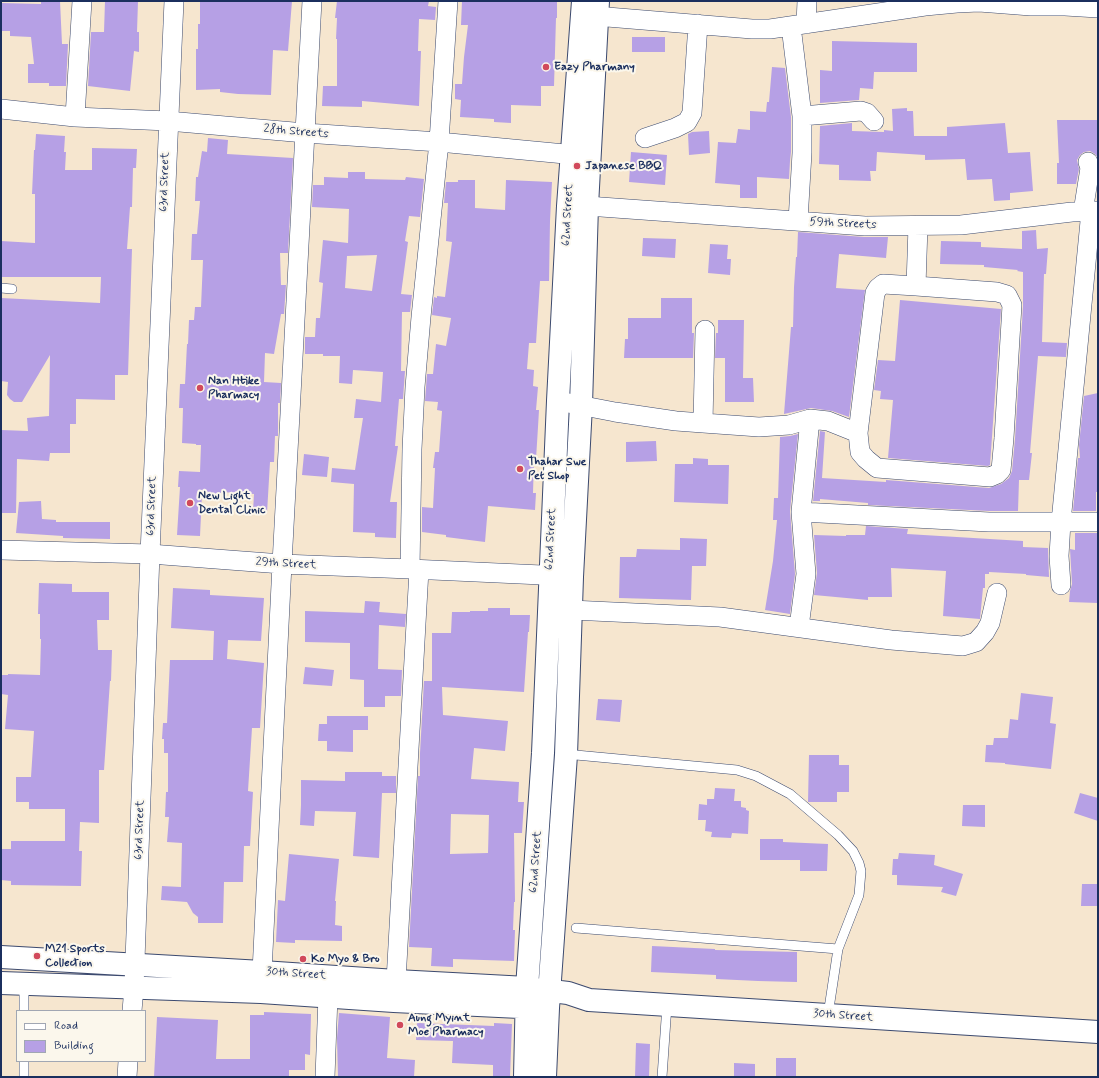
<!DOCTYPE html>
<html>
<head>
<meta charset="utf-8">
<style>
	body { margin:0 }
	#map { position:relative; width:1099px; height:1078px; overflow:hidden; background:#f6e6cf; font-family:Mynerve,sans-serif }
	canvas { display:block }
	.frame { position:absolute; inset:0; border:2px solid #1b2f5e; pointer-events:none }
	.legend { position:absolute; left:16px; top:1010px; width:130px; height:52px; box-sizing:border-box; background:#fbf7ec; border:1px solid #a1a7b3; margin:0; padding:5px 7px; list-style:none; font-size:12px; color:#1b2f5e }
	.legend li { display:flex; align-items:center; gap:8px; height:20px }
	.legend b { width:20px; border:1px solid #a1a7b3 }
</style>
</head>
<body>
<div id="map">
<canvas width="1099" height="1078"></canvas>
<div class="frame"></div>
<ul class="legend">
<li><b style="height:5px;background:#fff"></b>Road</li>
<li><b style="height:11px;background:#b6a0e5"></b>Building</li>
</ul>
</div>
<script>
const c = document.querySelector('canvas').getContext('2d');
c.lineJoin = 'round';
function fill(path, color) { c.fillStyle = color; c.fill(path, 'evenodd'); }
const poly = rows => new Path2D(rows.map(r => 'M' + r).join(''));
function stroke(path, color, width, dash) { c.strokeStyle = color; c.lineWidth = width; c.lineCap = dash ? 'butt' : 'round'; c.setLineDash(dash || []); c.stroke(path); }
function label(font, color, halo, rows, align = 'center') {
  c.font = font + ' Mynerve,sans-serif'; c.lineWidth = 4; c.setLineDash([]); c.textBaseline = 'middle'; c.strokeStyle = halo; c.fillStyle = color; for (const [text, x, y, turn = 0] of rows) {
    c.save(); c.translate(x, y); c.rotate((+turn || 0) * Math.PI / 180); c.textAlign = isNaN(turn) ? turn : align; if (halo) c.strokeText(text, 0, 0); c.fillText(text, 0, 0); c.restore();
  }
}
fill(poly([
	[41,1,60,1,62,44,68,44,66,86,49,86,49,83,28,83,28,64,34,64,31,37,10,36,10,31,1,31,1,3,41,4],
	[105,1,138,1,137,32,139,32,139,52,134,51,130,91,88,86,91,32,104,32],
	[200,1,292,1,288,51,273,50,271,95,238,94,220,92,220,89,196,90,196,49,198,49,198,24,200,24],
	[337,1,429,1,428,6,436,7,435,20,419,19,418,51,421,51,419,106,362,101,362,107,322,106,323,86,337,86,337,39,336,39,337,18,335,18],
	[462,1,557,1,557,18,556,18,554,86,541,86,541,106,511,105,511,123,494,122,494,119,460,117,461,100,455,99,455,84,462,84,464,57,468,25,461,25],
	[632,37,665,37,665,52,632,52],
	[832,41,917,43,917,72,874,72,873,89,860,88,859,100,820,103,820,70,832,71],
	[772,67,785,68,791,117,791,152,790,161,789,179,757,177,757,198,740,198,740,185,715,183,718,142,736,143,738,129,750,130,750,111,766,112,767,102,769,102],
	[907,108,907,111,913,111,914,136,947,136,947,127,1005,123,1008,153,1030,152,1033,191,1010,193,1010,200,994,201,992,179,967,180,965,159,925,160,925,155,877,152,876,171,870,171,871,181,839,180,839,165,819,164,820,126,852,123,852,131,884,132,884,130,893,131,892,109],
	[1057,120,1098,120,1098,158,1095,154,1090,151,1084,152,1080,155,1077,160,1079,169,1076,184,1057,184,1057,163,1059,163],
	[709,131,710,153,689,155,688,134,692,132],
	[36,134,65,136,64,152,66,152,65,170,92,170,92,148,137,149,136,168,133,168,132,207,130,207,127,249,132,249,128,375,115,375,115,400,76,399,76,424,70,424,70,453,50,453,49,461,17,459,16,513,1,513,1,430,28,431,27,418,49,416,50,355,22,402,14,402,10,399,7,395,8,382,1,381,1,298,100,303,101,277,1,277,1,241,35,243,35,194,32,194,34,150,35,150],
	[208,138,228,140,227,154,293,158,288,253,280,253,281,285,286,285,284,314,281,314,274,354,265,353,264,382,281,383,280,403,278,403,278,436,275,436,274,462,270,462,267,513,253,512,254,494,221,492,221,496,202,494,200,536,177,535,180,487,178,487,179,471,200,472,201,445,196,445,196,444,182,443,183,408,179,408,180,384,185,384,187,344,188,344,189,320,194,320,195,307,201,307,203,260,191,260,192,234,197,234,200,201,195,201,196,177,198,177,202,151,207,152],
	[631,152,667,155,665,185,629,182],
	[348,172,365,172,365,179,405,180,406,177,424,179,420,217,409,216,405,241,408,242,401,294,412,295,410,312,402,312,401,371,405,371,403,399,399,399,395,446,398,446,390,502,397,502,396,538,375,537,375,533,353,532,354,484,331,482,332,468,355,470,363,418,354,418,356,399,381,402,383,372,353,370,352,384,339,383,340,356,323,356,323,354,305,354,305,337,315,337,316,318,320,318,323,283,319,282,323,240,348,243,349,209,312,207,313,185,324,185,324,177,348,178],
	[377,255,372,291,345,288,347,256],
	[458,180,475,180,475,208,505,210,506,180,552,182,550,221,549,281,540,281,536,343,529,343,527,369,534,370,533,386,538,387,536,410,539,410,538,427,536,459,534,459,533,493,536,493,535,510,488,506,485,542,446,537,446,535,422,532,422,507,433,508,435,468,433,468,435,452,439,452,442,411,437,410,438,402,425,401,427,374,433,374,436,344,446,346,451,318,432,315,434,297,437,298,437,296,445,297,452,242,446,241,448,203,444,203,446,182,458,182],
	[1036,230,1037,249,1048,248,1046,274,1044,274,1042,342,1067,343,1066,357,1038,356,1030,453,1032,453,1029,480,1019,480,1018,511,989,511,868,505,868,503,820,499,820,501,813,501,820,431,825,432,822,478,886,482,886,480,989,488,1001,484,1009,478,1012,471,1015,439,1023,306,1023,272,1017,271,1018,270,984,267,984,265,940,264,941,241,981,242,981,247,1022,249,1022,231],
	[798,232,864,237,888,237,886,258,839,254,836,288,865,290,849,417,832,411,811,408,784,414,791,327,793,327,794,287,796,257,797,257],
	[643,238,676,239,675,258,642,256],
	[710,244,728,245,727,259,731,259,730,275,708,273],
	[661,298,692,298,692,333,694,333,693,358,624,358,625,339,628,339,628,318,661,318],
	[900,300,1001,309,990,465,988,466,888,458,893,400,880,399,881,391,874,390,878,360,895,361],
	[718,320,744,320,743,378,753,378,754,402,725,402,725,358,715,358,716,333,718,333],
	[1098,393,1098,492,1096,492,1096,511,1073,511,1078,458,1080,458,1079,445,1084,396],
	[798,434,790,511,795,574,790,614,765,610,773,561,777,520,773,520,774,498,778,498,780,437,790,436],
	[656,441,657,461,626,462,626,442],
	[304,454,329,457,327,477,302,475],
	[693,458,708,459,708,465,729,465,728,504,674,502,675,464,693,464],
	[41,501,42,519,56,520,56,522,110,522,110,539,63,538,63,536,16,533,19,502],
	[866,526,908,529,907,534,1023,541,1023,547,1048,548,1049,577,1026,575,1026,574,989,572,989,574,985,574,985,588,983,588,980,619,943,616,946,571,891,568,892,597,868,597,868,600,814,595,817,573,814,535,846,536,846,535,865,535],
	[1075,533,1098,533,1098,603,1069,602,1070,591,1072,584,1070,549,1075,550],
	[680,538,707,539,706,566,692,566,691,600,619,598,620,557,636,557,637,549,680,550],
	[39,583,72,584,72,592,109,592,109,620,97,620,98,650,112,650,111,681,110,681,104,770,99,770,99,823,80,822,79,851,82,851,81,886,11,885,11,881,1,880,1,849,11,849,11,841,65,841,65,809,29,809,29,802,16,802,16,777,31,777,34,731,5,729,8,695,1,694,1,675,8,675,8,674,40,675,41,639,40,639,40,614,38,614],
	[173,588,210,590,210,595,264,598,261,641,228,640,227,659,264,663,260,728,252,728,248,791,253,792,250,846,244,846,243,882,224,882,223,923,198,923,198,917,193,913,187,902,161,900,162,886,181,887,182,843,167,842,169,817,165,817,166,792,168,792,168,753,164,753,164,739,162,739,163,723,167,723,170,660,213,660,214,631,171,628],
	[365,601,380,602,379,612,406,614,405,627,379,625,378,669,402,670,401,696,385,696,385,707,364,707,364,680,350,679,350,643,305,642,305,611,364,613],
	[488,608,510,608,510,615,530,615,529,632,528,632,524,692,442,687,443,715,508,721,505,751,474,748,471,779,519,782,518,802,524,802,522,833,514,833,515,902,514,902,513,930,515,930,514,961,453,959,453,967,431,966,432,948,409,947,418,776,420,776,420,753,424,681,432,681,432,633,451,633,452,612,470,612,470,611,488,611],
	[451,814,489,815,488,853,450,854],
	[305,667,334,670,332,686,303,684],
	[1021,693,1053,697,1050,723,1056,724,1051,769,1005,764,1005,763,985,762,986,745,993,745,994,738,1008,738,1010,719,1018,720],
	[598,699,622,700,620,722,596,720],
	[327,716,368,716,368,730,353,730,353,752,327,751,327,741,318,741,319,724,327,724],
	[809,755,839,755,839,765,849,765,849,792,837,792,837,802,808,802],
	[345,772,382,772,382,776,396,776,396,793,382,793,379,858,353,856,356,812,315,811,314,826,300,825,301,805,301,780,345,781],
	[715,788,735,789,734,801,741,801,741,807,746,808,746,810,749,811,748,834,732,833,731,838,711,837,712,832,705,831,706,820,698,820,699,804,707,805,707,799,714,799],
	[1080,793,1098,798,1098,821,1074,813],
	[963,805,985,805,985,827,962,826],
	[760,839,783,839,783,842,828,844,827,871,800,871,800,860,760,860],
	[899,853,935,855,934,865,963,874,956,896,941,892,943,887,897,885,897,875,892,875,893,859,898,859],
	[289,854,339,859,335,901,336,901,335,925,342,926,342,941,295,940,295,943,276,942,278,900,285,901],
	[1082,884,1098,884,1098,906,1081,906],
	[652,946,715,949,715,950,797,952,797,982,758,981,716,979,716,975,651,972],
	[264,1012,311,1014,310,1055,305,1054,305,1070,289,1070,289,1077,154,1077,157,1017,218,1020,216,1059,250,1059,250,1015,264,1015],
	[339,1013,390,1017,387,1058,415,1060,414,1077,338,1077,337,1038],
	[417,1023,494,1026,494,1023,512,1024,510,1077,493,1077,493,1065,452,1063,453,1041,416,1040],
	[636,1043,650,1044,649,1077,635,1077],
	[776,1058,796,1058,796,1077,776,1077],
	[734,1063,755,1064,755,1077,734,1077]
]), '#b6a0e5');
const service = poly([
	[1,288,12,289],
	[565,754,737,770,756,776,790,794,838,835,853,851,859,863,861,871,859,895,838,949],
	[576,928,838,949,828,1015],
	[24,984,24,1011],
	[24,1061,24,1077],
	[662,1077,667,1005]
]);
const minor = poly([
	[583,15,752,29,770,29,925,6,957,3,979,2,1031,6,1065,6,1098,8],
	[806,24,807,1],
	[791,26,802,116,802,153,798,221],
	[1,109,75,117,168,121,305,133,439,142,586,156],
	[802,116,861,111,867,113,874,121],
	[75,117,82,1],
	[645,138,675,128,687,122,692,113,698,24],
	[587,206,865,226,961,225,1072,212,1098,211],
	[1083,212,1090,168,1088,162],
	[558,401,615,412,676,421,703,423,759,427,789,425,810,419,828,421,858,433,860,452,866,459,877,468,990,477,997,474,1001,470,1004,438,1012,305,1007,295,997,292,916,286,918,226],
	[810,419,801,512,989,522,1061,522,1091,211],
	[703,423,705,330],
	[858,433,875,293,878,288,883,284,916,286],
	[1,550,150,554,282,564,410,569,564,576],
	[410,569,412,449,415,387,421,317,439,142,448,1],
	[1061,585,1059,556,1061,522,1098,522],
	[571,610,720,617,891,640,963,646,976,642,985,632,990,623,997,593],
	[799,627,806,574,801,512],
	[262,972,282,564,312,1],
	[396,981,419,570],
	[132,1011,134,987,150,554,174,1],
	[127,1077,128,1061],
	[325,1077,328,996]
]);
const secondary = poly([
	[1,957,262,972,396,981,527,988,568,993,589,1000,1098,1032],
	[1,983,261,992,394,1001,541,1008],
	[525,1077,527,988,543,753,558,401,568,206,583,1],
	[545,1077,548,1008,566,755,572,577,581,405,587,206,598,1]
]);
stroke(service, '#3c4a6f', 10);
stroke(minor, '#3c4a6f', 20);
stroke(secondary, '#3c4a6f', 24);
stroke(service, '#fff', 9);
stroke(minor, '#fff', 19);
stroke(secondary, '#fff', 22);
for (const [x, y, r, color] of [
	[546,67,4,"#d1495b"],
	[577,166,4,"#d1495b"],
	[200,388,4,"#d1495b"],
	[520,469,4,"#d1495b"],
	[190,503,4,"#d1495b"],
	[37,956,4,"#d1495b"],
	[303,959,4,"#d1495b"],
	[400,1025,4,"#d1495b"]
]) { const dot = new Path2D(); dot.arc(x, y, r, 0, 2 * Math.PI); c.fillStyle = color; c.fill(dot); stroke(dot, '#fbf7ec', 1.5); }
label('bold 12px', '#1b2f5e', '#fbf7ec', [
	["Eazy Pharmany",554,67],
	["Japanese BBQ",585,166],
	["Nan Htike",208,381],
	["Pharmacy",208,395],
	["Thahar Swe",528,462],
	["Pet Shop",528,476],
	["New Light",198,496],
	["Dental Clinic",198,510],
	["M21 Sports",45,949],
	["Collection",45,963],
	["Ko Myo & Bro",311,959],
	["Aung Myint",408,1018],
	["Moe Pharmacy",408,1032]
], 'left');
label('12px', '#1b2f5e', '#fbf7ec', [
	["28th Streets",296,132,5],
	["63rd Street",165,182,-88],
	["62nd Street",568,215,-87],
	["59th Streets",843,224,3],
	["63rd Street",152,506,-88],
	["62nd Street",551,539,-87],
	["29th Street",286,564,3],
	["63rd Street",140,830,-88],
	["62nd Street",536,862,-86],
	["30th Street",296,974,4],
	["30th Street",843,1016,4]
]);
</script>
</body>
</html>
